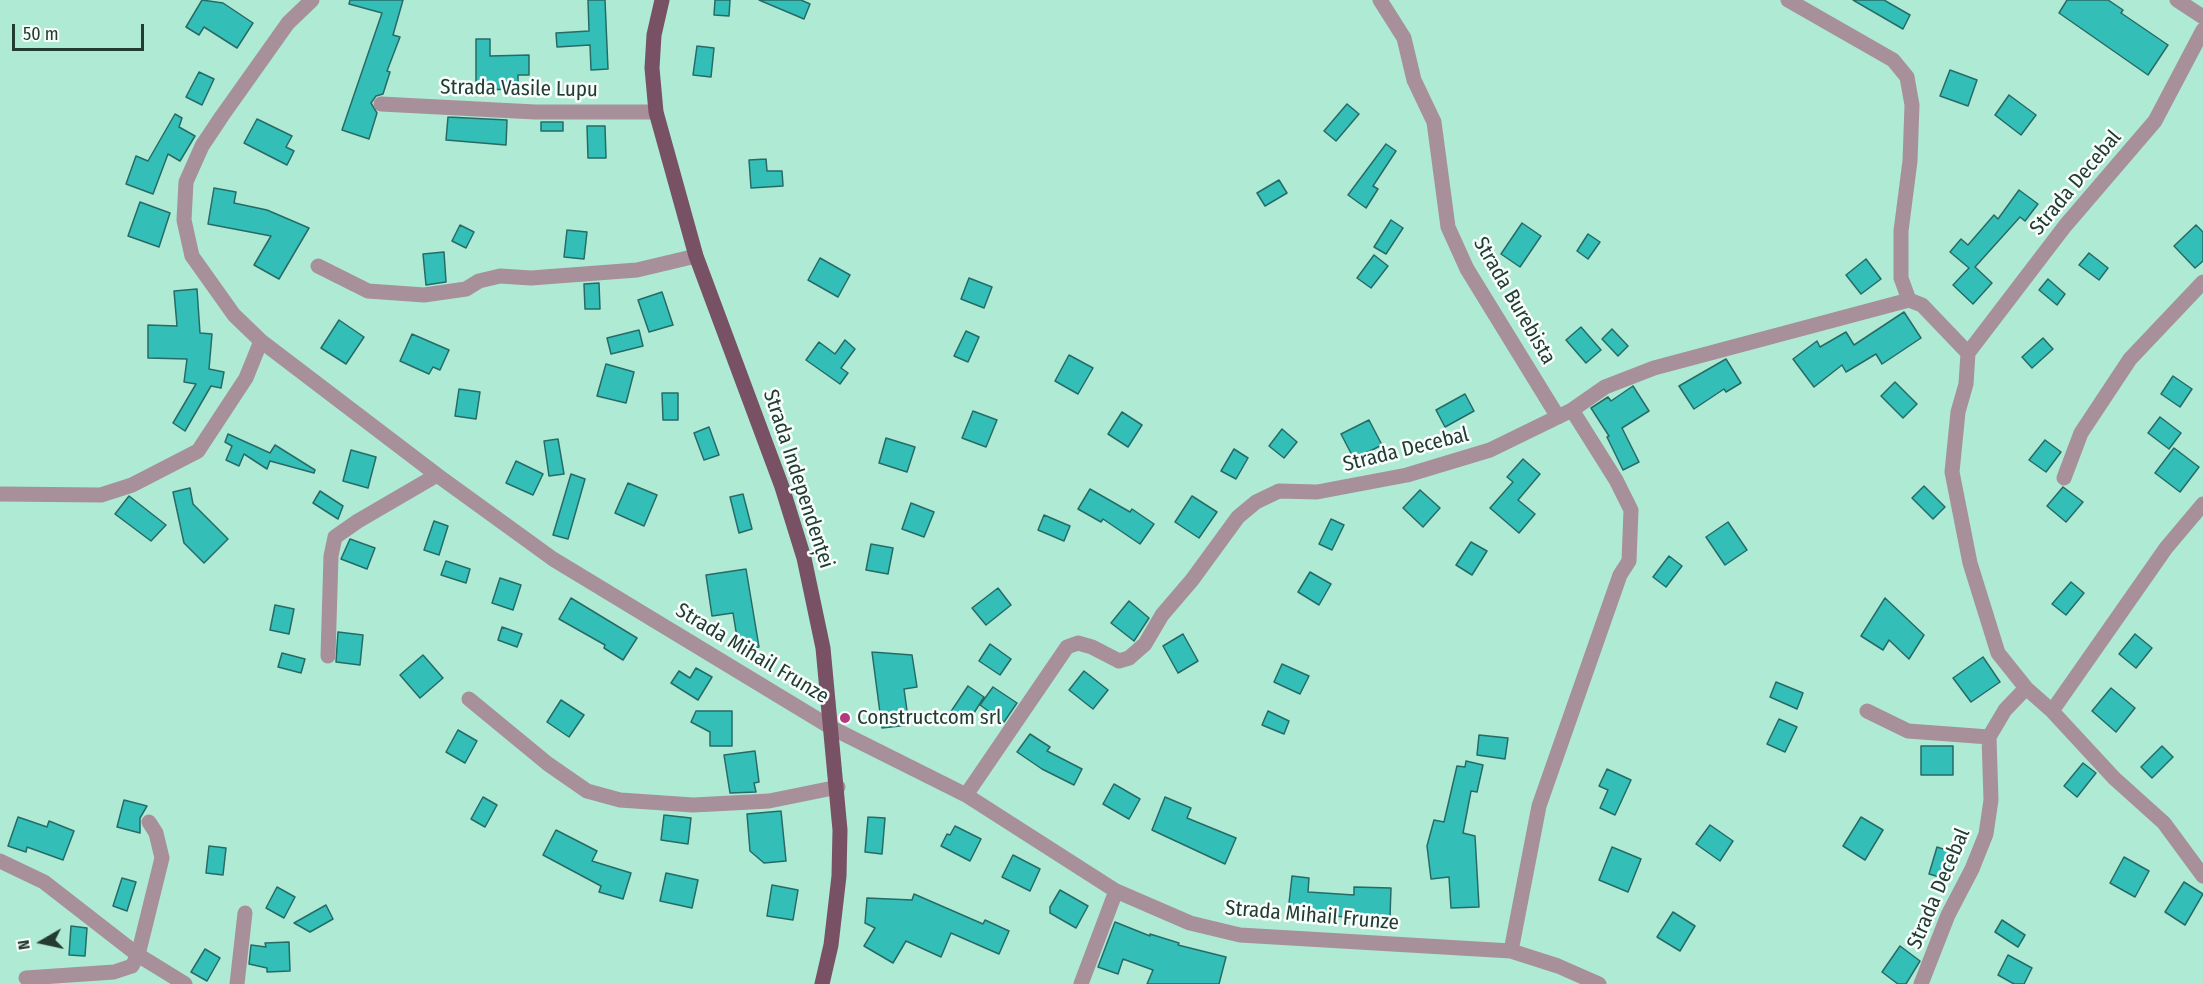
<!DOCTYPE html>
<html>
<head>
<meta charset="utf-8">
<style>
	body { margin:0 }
	#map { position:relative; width:2203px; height:984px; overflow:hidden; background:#afead4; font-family:"Fira Sans Condensed",sans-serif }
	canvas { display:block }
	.north { position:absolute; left:12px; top:912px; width:60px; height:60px; -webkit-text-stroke:4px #f8fefb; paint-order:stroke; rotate:261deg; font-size:16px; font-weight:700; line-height:24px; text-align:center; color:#233b33 }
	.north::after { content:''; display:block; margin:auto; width:21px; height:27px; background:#233b33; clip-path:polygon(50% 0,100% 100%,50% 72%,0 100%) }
	.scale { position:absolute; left:12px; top:24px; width:132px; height:27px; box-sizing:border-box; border:3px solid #233b33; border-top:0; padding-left:8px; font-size:18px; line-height:21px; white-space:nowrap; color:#233b33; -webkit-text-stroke:4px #f8fefb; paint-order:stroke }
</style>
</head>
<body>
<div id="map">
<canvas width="2203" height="984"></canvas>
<div class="north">N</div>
<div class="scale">50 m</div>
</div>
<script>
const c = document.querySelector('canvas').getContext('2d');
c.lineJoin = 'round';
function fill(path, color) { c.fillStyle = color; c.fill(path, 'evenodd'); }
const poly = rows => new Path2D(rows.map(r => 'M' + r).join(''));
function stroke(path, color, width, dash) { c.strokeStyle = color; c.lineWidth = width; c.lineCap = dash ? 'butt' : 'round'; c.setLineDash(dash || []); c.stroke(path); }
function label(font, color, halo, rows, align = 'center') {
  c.font = font + ' "Fira Sans Condensed",sans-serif'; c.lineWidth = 5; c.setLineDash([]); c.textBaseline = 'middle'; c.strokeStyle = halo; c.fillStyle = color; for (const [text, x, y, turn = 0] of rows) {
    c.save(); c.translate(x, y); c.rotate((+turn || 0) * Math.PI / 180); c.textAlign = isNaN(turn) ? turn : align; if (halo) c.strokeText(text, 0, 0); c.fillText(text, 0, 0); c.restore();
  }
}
const building = poly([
	[202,0,223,3,253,23,237,48,204,27,199,35,186,27,202,0],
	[350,0,403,0,393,35,400,37,387,71,390,72,383,94,376,96,371,103,377,113,369,139,342,130,382,13,349,4,350,0],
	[588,0,605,0,608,69,591,70,590,45,557,47,556,33,589,31,588,0],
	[715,0,730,0,729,16,714,15,715,0],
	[759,0,801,0,810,4,804,19,759,0],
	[1853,0,1884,0,1910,15,1903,29,1853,0],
	[2067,0,2108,0,2123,10,2121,13,2168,45,2148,75,2059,13,2067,0],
	[476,39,490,39,490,56,529,55,529,75,518,75,518,89,476,90,476,39],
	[697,46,714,48,711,77,693,75,697,46],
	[1950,70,1977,80,1968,106,1940,96,1950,70],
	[199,72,214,79,202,105,186,97,199,72],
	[2009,95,2036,115,2021,135,1995,115,2009,95],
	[1347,104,1359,114,1336,141,1324,131,1347,104],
	[175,114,182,118,179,127,195,136,180,161,168,154,153,194,126,184,136,156,148,161,175,114],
	[448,117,507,120,506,145,446,140,448,117],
	[257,119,292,136,286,147,294,151,287,165,244,143,257,119],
	[541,122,563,122,563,131,541,131,541,122],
	[587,126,605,126,606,158,588,158,587,126],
	[1386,144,1396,151,1373,186,1378,189,1366,208,1348,195,1386,144],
	[766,159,767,171,782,171,783,186,751,188,749,160,766,159],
	[1279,180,1287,193,1265,206,1257,193,1279,180],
	[214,188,236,192,234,203,267,210,309,228,279,279,254,265,271,236,208,224,214,188],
	[2019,190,2038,204,2025,221,2020,217,1975,267,1992,283,1973,304,1953,285,1969,268,1950,252,1961,239,1968,245,1994,215,1998,219,2019,190],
	[140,202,170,213,159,247,128,236,140,202],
	[1391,220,1403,228,1386,254,1374,247,1391,220],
	[1522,223,1541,236,1520,267,1501,254,1522,223],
	[460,225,474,232,466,248,452,241,460,225],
	[2196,225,2203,232,2203,261,2195,268,2174,246,2196,225],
	[567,230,587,232,584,259,564,257,567,230],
	[1588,234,1600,242,1588,259,1577,251,1588,234],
	[444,252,446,282,426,285,423,254,444,252],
	[2089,253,2108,268,2099,280,2079,265,2089,253],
	[1374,255,1388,266,1371,288,1357,278,1374,255],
	[820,258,850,275,838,297,808,280,820,258],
	[1866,259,1881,279,1861,294,1846,275,1866,259],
	[969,278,992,287,984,308,961,299,969,278],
	[2048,279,2065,294,2057,305,2039,290,2048,279],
	[599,283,600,309,585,309,584,284,599,283],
	[197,289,200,333,212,334,209,369,224,372,221,388,211,386,185,431,173,423,196,384,184,382,187,359,148,358,148,325,177,326,174,291,197,289],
	[662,292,673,325,649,332,638,300,662,292],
	[1904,312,1921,338,1882,364,1876,354,1846,372,1842,365,1814,387,1793,359,1817,341,1820,347,1846,332,1854,345,1904,312],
	[339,320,364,337,346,364,321,348,339,320],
	[1581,327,1601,350,1586,363,1566,340,1581,327],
	[1612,329,1628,346,1618,356,1602,339,1612,329],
	[639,330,643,346,611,354,607,338,639,330],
	[966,331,979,337,968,362,954,356,966,331],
	[412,334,449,350,440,370,433,367,429,374,400,361,412,334],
	[2043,338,2053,349,2032,368,2022,357,2043,338],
	[845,340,855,349,841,368,848,373,840,384,806,360,819,342,835,354,845,340],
	[1069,355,1093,368,1078,394,1055,381,1069,355],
	[1726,359,1741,383,1726,392,1724,389,1694,409,1679,386,1726,359],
	[606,364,634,372,626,403,597,396,606,364],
	[2173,376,2192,389,2180,407,2161,394,2173,376],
	[1895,382,1917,404,1903,418,1881,396,1895,382],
	[1633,386,1649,411,1622,428,1639,462,1623,470,1607,437,1609,436,1591,408,1608,397,1611,401,1633,386],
	[459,389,480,392,476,419,455,416,459,389],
	[662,393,678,393,678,420,663,420,662,393],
	[1465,394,1474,411,1445,427,1436,410,1465,394],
	[973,411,997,420,986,447,962,438,973,411],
	[1122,412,1142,425,1128,447,1108,434,1122,412],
	[2160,417,2181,433,2169,449,2148,433,2160,417],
	[1369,420,1382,445,1354,459,1341,434,1369,420],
	[709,427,719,455,704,460,694,433,709,427],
	[1282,429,1297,442,1284,458,1269,446,1282,429],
	[228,434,270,453,275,445,315,470,314,473,270,461,267,469,244,454,239,466,226,460,232,446,225,442,228,434],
	[886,438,915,447,907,472,879,463,886,438],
	[558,439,564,474,549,476,544,441,558,439],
	[2045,440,2061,452,2046,472,2029,460,2045,440],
	[2174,448,2199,467,2180,492,2155,473,2174,448],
	[1234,449,1248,458,1236,479,1221,471,1234,449],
	[351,450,376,457,368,488,343,481,351,450],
	[1523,459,1540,474,1518,500,1535,514,1519,533,1490,508,1513,482,1507,477,1523,459],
	[516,461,543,474,533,495,506,483,516,461],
	[571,474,585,479,568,539,553,535,571,474],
	[628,483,657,495,644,526,615,513,628,483],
	[1924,486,1945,507,1933,519,1912,498,1924,486],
	[2063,487,2083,502,2066,522,2047,506,2063,487],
	[190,488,193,504,228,539,204,563,184,543,173,492,190,488],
	[1090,489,1130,512,1132,509,1154,524,1140,544,1103,519,1101,522,1078,509,1090,489],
	[1420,490,1440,508,1423,527,1403,508,1420,490],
	[320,491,343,506,338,519,313,503,320,491],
	[743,494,752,529,739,533,730,497,743,494],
	[129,496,166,525,151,541,115,514,129,496],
	[1192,496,1217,512,1199,538,1175,522,1192,496],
	[911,503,934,512,924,537,902,529,911,503],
	[1044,515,1070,526,1064,541,1038,530,1044,515],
	[1331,519,1344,525,1332,550,1319,544,1331,519],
	[434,521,448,526,439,555,424,550,434,521],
	[1728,522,1747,550,1725,565,1706,537,1728,522],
	[350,539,375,548,367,569,341,559,350,539],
	[1471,542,1487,551,1472,575,1456,565,1471,542],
	[871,544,893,548,888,574,866,570,871,544],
	[1669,556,1682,566,1666,587,1653,577,1669,556],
	[446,561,470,569,466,583,441,575,446,561],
	[746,569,759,647,739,650,733,613,712,616,706,575,746,569],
	[1310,572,1331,584,1319,605,1298,592,1310,572],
	[500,578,521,585,513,610,492,603,500,578],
	[2071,582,2084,593,2066,615,2052,604,2071,582],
	[998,588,1011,605,986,625,972,608,998,588],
	[571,598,637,638,623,660,604,648,605,645,559,619,571,598],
	[1885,598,1924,635,1909,659,1889,640,1883,650,1861,636,1885,598],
	[1129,601,1149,618,1134,641,1111,623,1129,601],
	[275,605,294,609,289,634,270,630,275,605],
	[502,627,522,634,517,647,498,640,502,627],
	[338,632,363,635,360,665,336,662,338,632],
	[1183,634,1198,661,1178,673,1163,646,1183,634],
	[2135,634,2152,648,2136,668,2119,654,2135,634],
	[990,644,1011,659,1000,675,979,661,990,644],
	[872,652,912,655,917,687,904,689,909,725,882,728,872,652],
	[282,653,305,659,301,673,278,667,282,653],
	[423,655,443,678,420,698,400,675,423,655],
	[1983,657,2000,682,1971,702,1953,678,1983,657],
	[1282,664,1309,676,1300,694,1274,682,1282,664],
	[696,668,712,677,698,700,671,683,679,671,690,678,696,668],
	[1084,671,1108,690,1093,709,1069,690,1084,671],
	[1776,682,1803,693,1797,709,1770,697,1776,682],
	[968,686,984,697,967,724,950,713,968,686],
	[993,687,1017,703,1004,722,980,705,993,687],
	[2111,688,2135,708,2116,732,2092,711,2111,688],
	[561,700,584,715,569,737,547,722,561,700],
	[696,711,732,711,732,746,710,746,710,732,691,722,696,711],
	[1268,711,1289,721,1284,734,1262,725,1268,711],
	[1779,719,1797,727,1785,752,1767,744,1779,719],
	[458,730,477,741,465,763,446,752,458,730],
	[1030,734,1050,747,1047,751,1082,769,1074,785,1042,769,1017,752,1030,734],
	[1479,735,1508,738,1505,759,1477,755,1479,735],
	[1921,746,1953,746,1953,775,1921,775,1921,746],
	[2162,746,2173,757,2152,778,2141,767,2162,746],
	[755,751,759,782,754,783,756,792,730,793,724,755,755,751],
	[1466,761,1483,765,1477,792,1471,791,1463,833,1475,836,1479,907,1451,908,1449,877,1431,879,1427,846,1434,820,1444,822,1457,766,1465,767,1466,761],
	[2083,763,2096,773,2077,797,2064,786,2083,763],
	[1607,769,1631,780,1615,815,1600,808,1608,790,1599,786,1607,769],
	[1114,784,1140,799,1129,819,1103,804,1114,784],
	[483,797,497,805,485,827,471,819,483,797],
	[1165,797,1191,808,1187,818,1236,838,1225,864,1152,830,1165,797],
	[124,800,147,806,140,818,140,833,117,827,124,800],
	[781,811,786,861,764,863,750,851,747,814,781,811],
	[664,815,691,818,688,844,661,840,664,815],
	[18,817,47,827,49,821,74,831,63,860,27,847,26,852,8,846,18,817],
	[868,817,885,818,882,854,865,852,868,817],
	[1861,817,1883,830,1865,860,1843,846,1861,817],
	[1710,825,1733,841,1720,861,1696,844,1710,825],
	[955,826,981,839,970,861,941,846,947,834,950,835,955,826],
	[556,830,597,851,592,861,631,873,623,899,599,892,601,886,543,855,556,830],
	[209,846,226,848,223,875,206,873,209,846],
	[1612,847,1641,859,1628,892,1599,880,1612,847],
	[1937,847,1958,854,1950,880,1929,874,1937,847],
	[1013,855,1040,869,1030,891,1002,877,1013,855],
	[2124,857,2149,871,2135,897,2110,883,2124,857],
	[666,873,698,880,692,908,660,901,666,873],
	[1292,876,1309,878,1308,892,1354,895,1354,887,1391,888,1390,917,1346,917,1288,912,1292,876],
	[122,878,136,882,127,911,113,906,122,878],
	[2184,882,2203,894,2185,925,2165,912,2184,882],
	[772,885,798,890,793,920,767,916,772,885],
	[277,887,295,897,284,918,266,908,277,887],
	[1060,890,1088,906,1076,928,1050,913,1050,907,1060,890],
	[914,894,983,924,985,920,1009,931,999,954,951,933,941,957,906,941,893,963,864,946,875,928,865,923,867,898,912,900,914,894],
	[326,905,333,919,310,932,294,923,326,905],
	[1673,912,1695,926,1680,951,1657,937,1673,912],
	[2002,920,2025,935,2018,947,1995,932,2002,920],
	[1115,922,1150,936,1150,934,1179,943,1178,945,1226,957,1219,984,1147,984,1153,970,1123,959,1118,974,1098,967,1115,922],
	[71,926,87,928,85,956,69,955,71,926],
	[289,942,290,971,267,972,267,968,249,964,251,945,266,947,265,943,289,942],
	[1900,946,1920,961,1906,984,1898,984,1882,972,1900,946],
	[205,949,220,958,207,981,191,972,205,949],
	[2008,955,2032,968,2024,984,2014,984,1998,975,2008,955]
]);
fill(building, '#33bfb8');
stroke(building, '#276b66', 1.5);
stroke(poly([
	[312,0,288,23,222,116,202,146,186,182,184,220,192,256,234,315,261,341,437,475,553,559,832,728,966,795,1116,891,1190,923,1240,935,1511,951,1558,966,1599,984],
	[1380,0,1404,38,1414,80,1434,122,1448,227,1467,269,1558,417],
	[1788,0,1893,60,1907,77,1912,105,1910,161,1901,231,1901,278,1909,300],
	[2177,0,2203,17],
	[381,104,535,112,656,112],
	[318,266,368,291,424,295,466,289,479,281,500,276,531,278,637,270,696,256],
	[1968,353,1966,384,1958,412,1952,472,1970,563,1998,653,2026,688,2052,711,2114,778,2164,823,2203,876],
	[2064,478,2081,433,2130,359,2203,282],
	[0,494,101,495,132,485,198,451,246,378,261,341],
	[328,656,331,556,335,537,358,521,437,475],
	[469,699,548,764,587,791,620,800,693,805,732,803,769,801,838,787],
	[1867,711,1908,731,1989,737],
	[2052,711,2166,548,2203,504],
	[966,795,1067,647,1078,643,1092,647,1119,661,1129,658,1145,644,1162,615,1192,580,1238,517,1256,502,1279,491,1317,492,1407,475,1490,450,1572,410,1605,387,1654,368,1909,300,1922,305,1968,353,2065,226,2155,121,2203,30],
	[0,861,44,882,138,955,185,984],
	[1511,951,1539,806,1620,575,1629,561,1631,510,1616,480,1572,410],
	[26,978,114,972,132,966,138,955,162,858,156,833,149,822],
	[237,984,245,913],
	[1081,984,1116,891],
	[1921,984,1948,915,1972,869,1986,834,1991,800,1989,737,2005,710,2026,688]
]), '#a7909a', 15);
stroke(poly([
	[662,0,654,35,652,68,656,112,696,256,782,487,804,558,823,648,840,830,839,876,831,945,822,984]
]), '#785264', 15);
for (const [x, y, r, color] of [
	[845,718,6,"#b73680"]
]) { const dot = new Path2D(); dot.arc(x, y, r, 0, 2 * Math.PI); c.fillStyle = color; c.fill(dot); stroke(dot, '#f8fefb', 2); }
label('21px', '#233b33', '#f8fefb', [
	["Strada Vasile Lupu",519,89,1],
	["Strada Decebal",2076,183,-50],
	["Strada Burebista",1514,301,60],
	["Strada Decebal",1406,450,-14],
	["Strada Independenței",798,479,72],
	["Strada Mihail Frunze",752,654,31],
	["Strada Decebal",1939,889,-67],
	["Strada Mihail Frunze",1312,916,5]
]);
label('21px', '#233b33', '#f8fefb', [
	["Constructcom srl",857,718]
], 'left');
</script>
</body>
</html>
